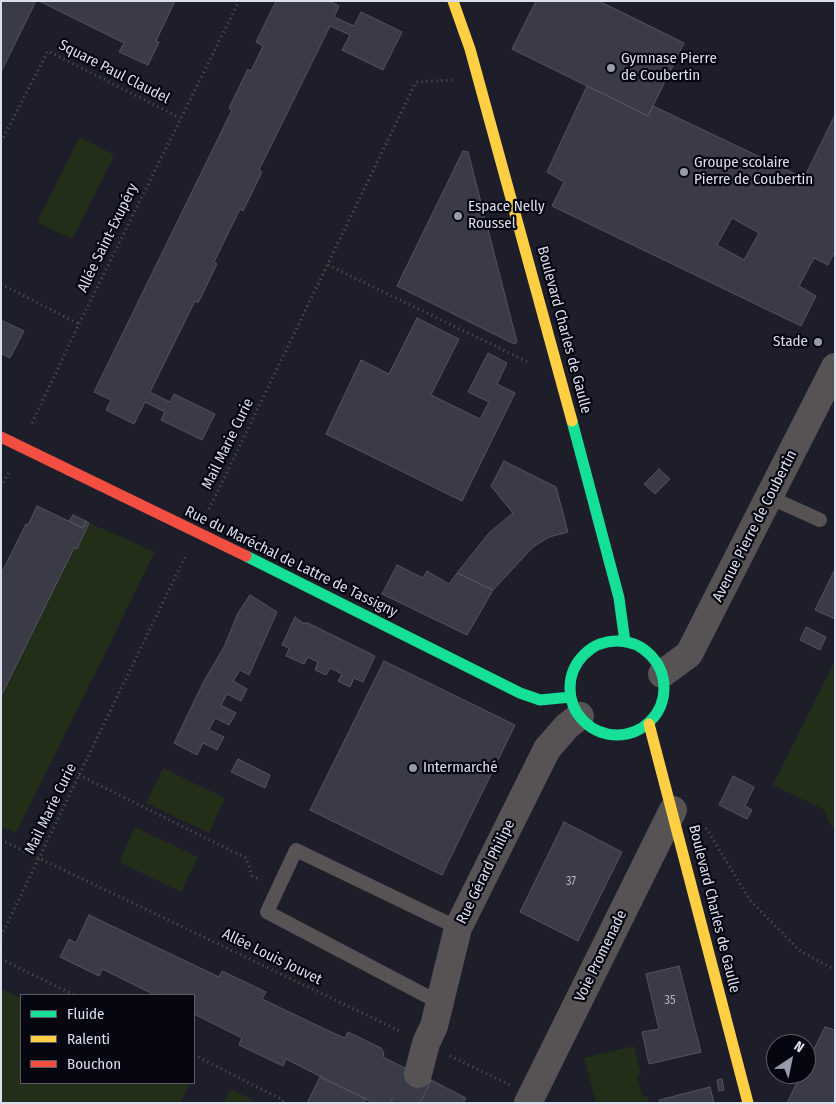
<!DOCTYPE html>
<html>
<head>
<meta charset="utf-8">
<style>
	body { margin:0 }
	#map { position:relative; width:836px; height:1104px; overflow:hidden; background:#1d1e2a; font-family:"Fira Sans Condensed",sans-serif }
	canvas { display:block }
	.frame { position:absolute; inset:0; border:2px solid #dbdeee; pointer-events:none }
	.legend { position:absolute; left:20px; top:994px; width:175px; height:90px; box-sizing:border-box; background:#05060f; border:1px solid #5b5c68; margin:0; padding:6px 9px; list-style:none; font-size:15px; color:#dbdeee }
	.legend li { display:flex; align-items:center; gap:10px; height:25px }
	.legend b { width:25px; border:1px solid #5b5c68 }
	.north { position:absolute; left:766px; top:1034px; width:50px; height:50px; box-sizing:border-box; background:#05060f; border:1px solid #5b5c68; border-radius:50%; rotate:34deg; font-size:14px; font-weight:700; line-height:20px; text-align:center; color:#dbdeee }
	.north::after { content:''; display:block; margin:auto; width:18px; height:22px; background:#989ba9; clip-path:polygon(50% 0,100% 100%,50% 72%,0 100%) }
</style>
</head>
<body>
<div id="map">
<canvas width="836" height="1104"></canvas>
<div class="frame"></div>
<ul class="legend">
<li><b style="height:6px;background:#16e098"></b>Fluide</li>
<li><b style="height:6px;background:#ffcf43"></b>Ralenti</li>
<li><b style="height:6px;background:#f24e42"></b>Bouchon</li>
</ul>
<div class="north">N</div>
</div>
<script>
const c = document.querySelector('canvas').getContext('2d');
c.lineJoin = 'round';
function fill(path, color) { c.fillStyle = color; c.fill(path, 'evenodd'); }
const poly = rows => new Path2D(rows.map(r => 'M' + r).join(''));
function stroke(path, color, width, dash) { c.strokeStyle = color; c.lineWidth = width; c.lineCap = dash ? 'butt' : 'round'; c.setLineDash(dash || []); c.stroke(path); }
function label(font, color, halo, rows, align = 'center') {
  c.font = font + ' "Fira Sans Condensed",sans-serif'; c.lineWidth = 4.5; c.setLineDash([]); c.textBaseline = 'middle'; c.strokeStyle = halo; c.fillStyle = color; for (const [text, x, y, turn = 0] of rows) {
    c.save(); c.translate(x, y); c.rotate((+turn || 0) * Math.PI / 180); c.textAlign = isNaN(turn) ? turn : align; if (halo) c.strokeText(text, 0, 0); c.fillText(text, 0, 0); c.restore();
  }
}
fill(poly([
	[80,137,114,155,72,239,37,222],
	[89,523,155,552,16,833,1,827,1,696,74,548,77,549],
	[835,661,835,832,823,809,773,785],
	[163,768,225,798,209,833,146,803],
	[135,827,198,857,181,892,119,862],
	[1,989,21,998,21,1083,190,1083,180,1103,1,1103],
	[634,1046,641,1074,637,1076,643,1097,647,1096,649,1103,596,1103,584,1058],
	[230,1089,255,1101,254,1103,224,1103]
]), '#232e19');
const building = poly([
	[1,1,36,1,1,72,1,1],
	[39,1,175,1,156,41,159,42,148,65,119,52,124,43,39,1],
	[276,1,330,1,339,6,334,17,354,26,361,12,402,32,383,70,342,50,350,35,330,26,259,170,262,172,243,211,240,209,214,262,217,264,198,303,195,301,150,392,170,402,174,394,215,414,202,440,161,420,165,412,145,402,134,424,106,410,111,400,94,392,232,110,229,108,248,69,251,71,263,46,256,42,276,1],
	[536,1,599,1,684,43,648,116,512,49,536,1],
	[587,86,648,116,653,106,804,178,835,115,835,251,828,265,814,258,799,286,816,296,801,326,552,206,564,182,547,172,587,86],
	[732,218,759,233,744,260,717,245,732,218],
	[463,151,468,152,517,342,514,344,397,286,463,151],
	[417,318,459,339,431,395,480,419,489,402,468,392,488,353,507,363,497,384,515,393,462,501,326,434,361,360,389,374,417,318],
	[1,320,24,331,10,358,2,354,1,357,1,320],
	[504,461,556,487,568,532,549,537,533,547,493,590,457,573,489,533,513,513,491,486,504,461],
	[659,469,670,479,655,494,644,484,659,469],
	[37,506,83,528,86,521,89,523,77,549,74,548,1,696,1,574,26,524,28,525,37,506],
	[73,515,86,521,83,528,69,521,73,515],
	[397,565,423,578,427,571,449,584,457,573,493,590,467,635,382,594,397,565],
	[835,569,835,619,815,610,835,569],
	[250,595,277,612,249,675,240,670,233,681,247,689,241,701,227,694,221,705,236,713,229,725,215,718,209,730,224,737,217,750,203,743,197,755,174,743,204,681,224,647,238,613,250,595],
	[295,617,303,623,308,623,375,656,363,682,354,678,350,687,338,681,342,674,330,668,326,675,315,670,318,662,308,657,304,664,286,656,289,648,282,645,295,617],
	[806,627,826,637,820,650,800,640,806,627],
	[384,661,515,725,442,875,310,810,384,661],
	[238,759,270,775,265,788,231,772,238,759],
	[733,776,754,787,745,806,752,810,747,819,719,805,733,776],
	[564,822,622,852,578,941,520,912,564,822],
	[89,915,219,977,222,971,266,992,262,999,331,1032,345,1038,348,1032,381,1048,384,1053,383,1057,407,1069,390,1103,373,1103,286,1059,283,1066,239,1045,242,1038,194,1014,194,995,155,995,102,969,99,976,60,957,69,939,76,943,89,915],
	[679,966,701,1052,649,1064,642,1032,659,1029,646,974,679,966],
	[825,1027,835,1030,835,1103,787,1103,801,1074,806,1074,806,1065,825,1027],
	[407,1069,431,1080,420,1103,390,1103,407,1069],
	[320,1077,366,1099,364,1103,307,1103,320,1077],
	[722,1079,724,1090,719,1091,717,1080,722,1079],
	[431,1080,466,1098,463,1103,420,1103,431,1080],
	[710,1087,714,1103,659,1103,659,1100,710,1087]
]);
fill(building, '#3a3b47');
stroke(building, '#54545f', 1);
stroke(poly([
	[404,1103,418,1074]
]), '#3a3b47', 28, [28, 14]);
stroke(poly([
	[1,142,48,51,180,118],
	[328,265,530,363],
	[1,284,79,324],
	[32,423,79,324,239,1],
	[1,487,10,470],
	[209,509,416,82,453,80],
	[79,775,246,858,252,876,261,880],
	[706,828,750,900,799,950,835,970],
	[1,840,402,1032],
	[1,936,186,555],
	[1,959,74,995],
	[194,1055,283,1100,282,1103],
	[450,1056,510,1085]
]), '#565457', 3, [1, 4]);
stroke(poly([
	[769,497,820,520],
	[438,1002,267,912,296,850,458,928]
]), '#575354', 14);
stroke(poly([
	[662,674,689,654,835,367],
	[418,1074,426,1043,434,1026,458,928,547,749,567,726,580,716],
	[528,1103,673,810]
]), '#575354', 28);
stroke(poly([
	[572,421,619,598,625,642],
	[246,556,520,693,540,700,571,697],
	'570 688a47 47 0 1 1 94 0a47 47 0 1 1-94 0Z'
]), '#16e098', 11);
stroke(poly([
	[453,1,470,49,572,421],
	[649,724,748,1103]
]), '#ffcf43', 11);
stroke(poly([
	[1,437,246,556]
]), '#f24e42', 11);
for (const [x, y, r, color] of [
	[611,68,5,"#989ba9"],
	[684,172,5,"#989ba9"],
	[458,216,5,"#989ba9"],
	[818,342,5,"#989ba9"],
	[413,768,5,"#989ba9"]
]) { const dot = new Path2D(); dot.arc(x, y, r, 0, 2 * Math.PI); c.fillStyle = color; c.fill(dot); stroke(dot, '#05060f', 2); }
label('12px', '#b3b5c4', null, [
	["37",571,882],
	["35",670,1001]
]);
label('15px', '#dbdeee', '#05060f', [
	["Gymnase Pierre",621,59],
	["de Coubertin",621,76],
	["Groupe scolaire",694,163],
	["Pierre de Coubertin",694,180],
	["Espace Nelly",468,207],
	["Roussel",468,224],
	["Stade",808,342,"right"],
	["Intermarché",423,768]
], 'left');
label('15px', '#dbdeee', '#05060f', [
	["Square Paul Claudel",114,72,27],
	["Allée Saint-Exupéry",108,238,-64],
	["Boulevard Charles de Gaulle",564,330,75],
	["Mail Marie Curie",228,444,-64],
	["Avenue Pierre de Coubertin",755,526,-63],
	["Rue du Maréchal de Lattre de Tassigny",291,562,26],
	["Mail Marie Curie",51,809,-64],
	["Rue Gérard Philipe",486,872,-64],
	["Boulevard Charles de Gaulle",714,909,76],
	["Voie Promenade",601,956,-64],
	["Allée Louis Jouvet",272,957,26]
]);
</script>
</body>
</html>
